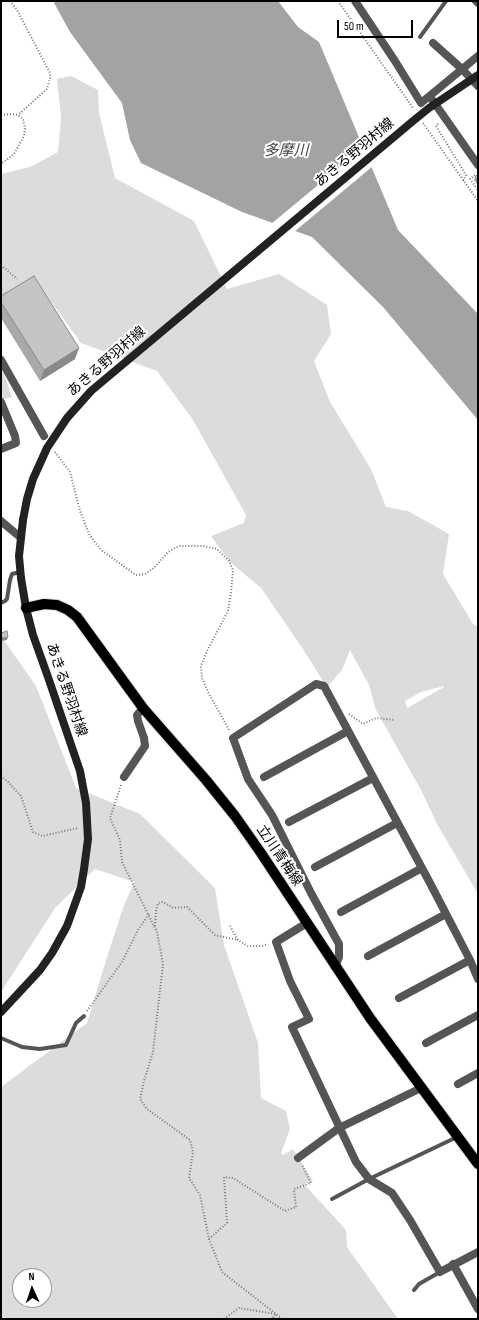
<!DOCTYPE html>
<html>
<head>
<meta charset="utf-8">
<style>
	body { margin:0 }
	#map { position:relative; width:479px; height:1320px; overflow:hidden; background:#fff; font-family:"Sofia Sans Condensed",sans-serif }
	canvas { display:block }
	.frame { position:absolute; inset:0; border:2px solid #000; pointer-events:none }
	.north { position:absolute; left:12px; top:1268px; width:40px; height:40px; box-sizing:border-box; background:#fff; border:1px solid #999; border-radius:50%; rotate:357deg; font-size:11px; font-weight:700; line-height:16px; text-align:center; color:#000 }
	.north::after { content:''; display:block; margin:auto; width:14px; height:18px; background:#000; clip-path:polygon(50% 0,100% 100%,50% 72%,0 100%) }
	.scale { position:absolute; left:337px; top:20px; width:76px; height:18px; box-sizing:border-box; border:2px solid #000; border-top:0; padding-left:5px; font-size:12px; line-height:14px; white-space:nowrap; color:#000; -webkit-text-stroke:3px #fff; paint-order:stroke }
</style>
</head>
<body>
<div id="map">
<canvas width="479" height="1320"></canvas>
<div class="frame"></div>
<div class="north">N</div>
<div class="scale">50 m</div>
</div>
<script>
const c = document.querySelector('canvas').getContext('2d');
c.lineJoin = 'round';
function fill(path, color) { c.fillStyle = color; c.fill(path, 'evenodd'); }
const poly = rows => new Path2D(rows.map(r => 'M' + r).join(''));
function stroke(path, color, width, dash) { c.strokeStyle = color; c.lineWidth = width; c.lineCap = dash ? 'butt' : 'round'; c.setLineDash(dash || []); c.stroke(path); }
function label(font, color, halo, rows, align = 'center') {
  c.font = font + ' "Sofia Sans Condensed","Noto Sans JP",sans-serif'; c.lineWidth = 4; c.setLineDash([]); c.textBaseline = 'middle'; c.strokeStyle = halo; c.fillStyle = color; for (const [text, x, y, turn = 0] of rows) {
    c.save(); c.translate(x, y); c.rotate((+turn || 0) * Math.PI / 180); c.textAlign = isNaN(turn) ? turn : align; if (halo) c.strokeText(text, 0, 0); c.fillText(text, 0, 0); c.restore();
  }
}
fill(poly([
	[71,76,98,90,99,113,115,178,194,221,227,289,279,274,327,305,331,334,314,361,330,402,371,469,386,507,408,511,449,534,443,574,473,624,478,627,478,894,437,824,421,790,376,710,369,685,350,650,342,670,327,687,301,646,261,588,230,562,211,536,244,523,246,515,193,420,157,371,81,343,36,281,1,298,1,174,30,167,58,152,61,117,57,79],
	[444,686,444,687,407,708,405,701,421,692],
	[1,366,12,397,1,400],
	[1,636,36,686,76,788,140,814,215,888,224,945,258,1043,261,1098,286,1111,290,1129,281,1153,283,1155,293,1149,313,1181,304,1184,346,1230,347,1247,398,1319,1,1319,1,1087,87,1023,108,954,123,908,134,882,95,869,55,908,1,992],
	[20,1276,44,1276,44,1300,20,1300]
]), '#dcdcdc');
fill(poly([
	[53,1,278,1,298,27,319,42,398,230,478,314,478,420,383,307,312,237,242,212,141,163,130,140,122,103,70,32]
]), '#a3a3a3');
fill(poly([
	[365,146,373,166,294,232,271,224]
]), '#fff');
const primary = poly([
	[26,608,44,604,57,605,68,610,77,617,143,708,206,780,235,816,261,853,370,1018,478,1164]
]);
stroke(primary, '#dbdbdb', 12);
stroke(poly([
	[10,1,17,10,50,73,50,78,47,89,18,115],
	[338,1,413,108],
	[1,115,11,114,18,115,23,119,25,129,24,136,14,154,1,164],
	[423,123,478,201],
	[438,124,436,126,466,175,463,181],
	[475,175,470,179,478,190],
	[1,265,17,279],
	[55,452,70,472,80,511,89,534,101,550,136,575,145,574,154,568,168,552,179,546,203,546,217,549,229,561,233,570,231,593,228,611,206,653,201,666,202,678,208,692,229,730],
	[349,714,363,724,376,718,395,720],
	[1,776,8,782,21,796,33,832,42,836,78,828],
	[121,785,110,818,120,840,122,862,157,932,163,964,153,1052,144,1081,140,1099,147,1109,190,1140,193,1152,189,1178,200,1195,209,1239,222,1272,276,1314,272,1319],
	[155,926,156,911,158,903,163,902,173,908,187,907,215,935,238,940],
	[230,926,238,940,248,946,262,946,268,944],
	[87,1011,122,962,138,930,149,914],
	[209,1239,227,1223,224,1177,233,1178,285,1211,296,1207,294,1189,311,1183,302,1165],
	[224,1319,239,1308,276,1314,282,1319]
]), '#777', 2, [1, 2]);
stroke(poly([
	[420,37,446,1],
	[1,603,5,601,7,599,10,580,12,574,20,572],
	[1,1038,22,1047,40,1049,66,1045,76,1023,84,1016],
	[332,1199,369,1179,457,1137],
	[414,1290,419,1284,440,1272]
]), '#555', 4);
stroke(poly([
	[355,1,395,61,421,103,478,56],
	[476,1,478,3],
	[433,43,462,69,478,86],
	[431,98,478,165],
	[1,360,44,436],
	[1,402,15,436,16,443,1,449],
	[1,521,20,537],
	[124,777,145,746,144,738,138,721,137,715,143,708],
	[264,777,348,731],
	[289,822,373,778],
	[315,867,397,823],
	[341,912,422,868],
	[307,923,276,942,290,981,309,1019,292,1027,356,1162,369,1179,392,1193,410,1220,440,1272,478,1252],
	[368,956,446,914],
	[335,967,339,957,339,944,311,893,272,815,248,779,233,738,316,684,324,686,430,883,470,960,478,979],
	[399,998,470,960],
	[426,1043,478,1015],
	[458,1084,478,1073],
	[298,1158,339,1128,421,1088],
	[453,1264,478,1309]
]), '#555', 8);
stroke(poly([
	[1,1012,40,970,52,953,67,926,81,887,84,869,88,839,86,803,80,771,48,677,33,635,26,608,21,578,19,556,23,520]
]), '#222', 8);
stroke(primary, '#000', 10);
stroke(poly([
	[23,520,27,499,33,479,47,448,67,418,91,391,413,121,429,108,478,75]
]), '#222', 8);
fill(poly([
	[478,174,478,186,474,180,475,177],
	[1,296,75,359,40,381,1,318]
]), '#a9a9a9');
fill(poly([
	[79,348,75,359,40,381,44,370],
	[8,637,7,640,1,641,2,638]
]), '#898989');
const building = poly([
	[478,174,478,182,475,177,478,174],
	[34,276,79,348,44,370,1,302,1,296,34,276],
	[7,631,8,637,2,638,1,633,7,631]
]);
fill(building, '#c4c4c4');
stroke(building, '#898989', 1);
label('14px', '#000', '#fff', [
	["あきる野羽村線",355,153,-40],
	["あきる野羽村線",107,362,-41],
	["あきる野羽村線",66,690,71],
	["立川青梅線",279,856,56]
]);
label('italic 15px', '#444', '#fff', [
	["多摩川",286,151]
]);
</script>
</body>
</html>
